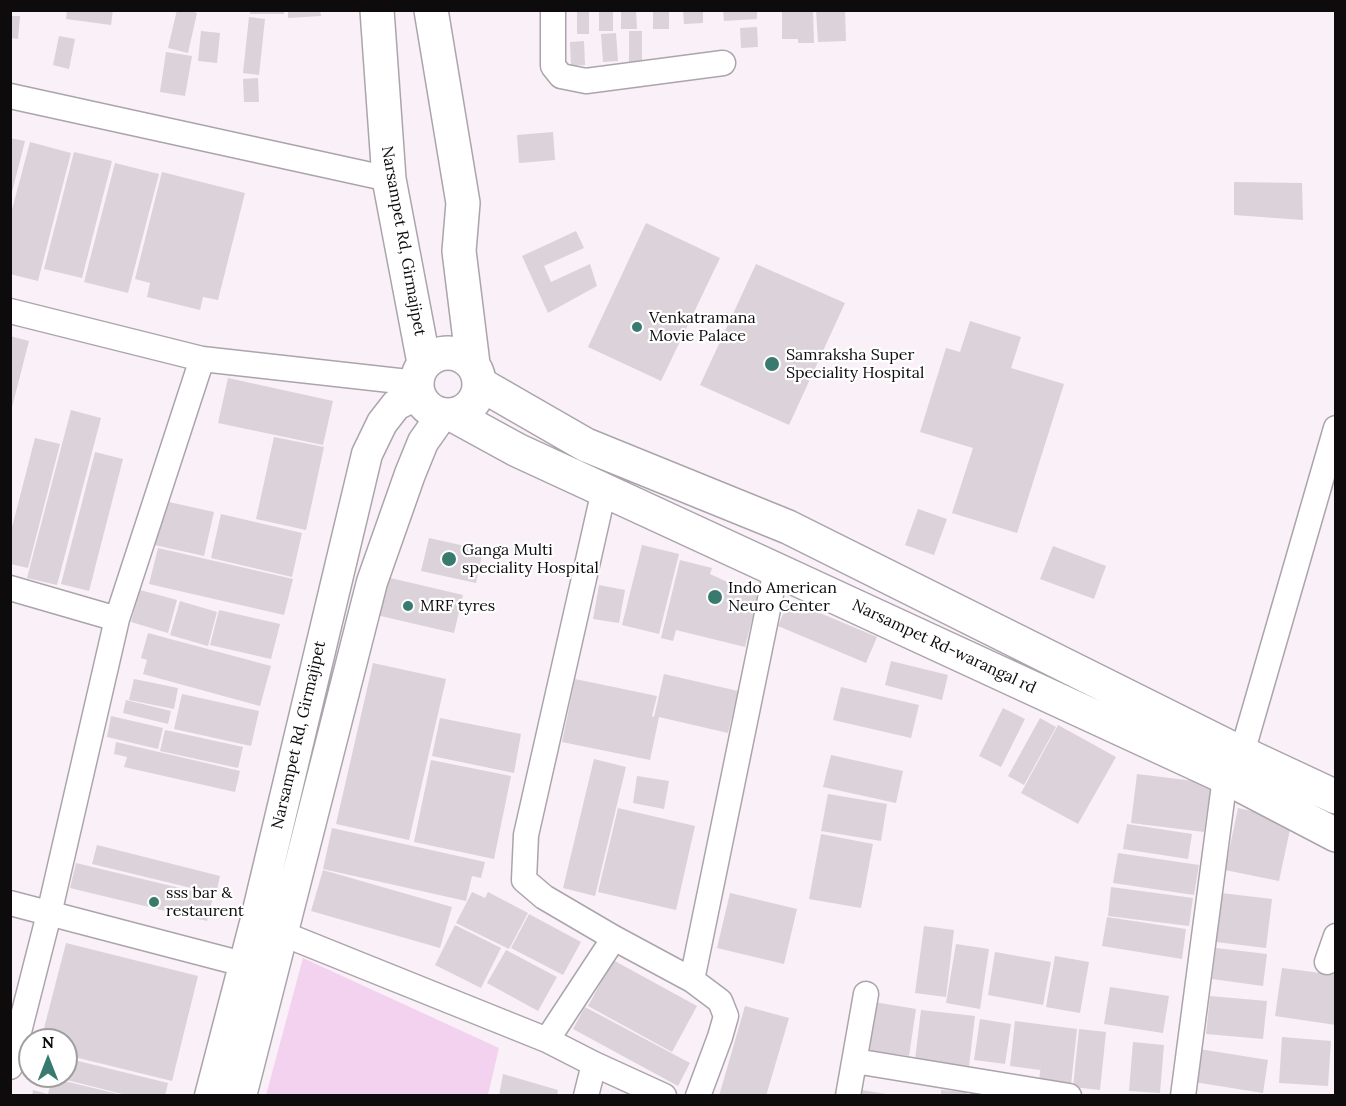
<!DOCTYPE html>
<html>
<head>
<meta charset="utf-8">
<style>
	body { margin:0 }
	#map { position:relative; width:1346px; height:1106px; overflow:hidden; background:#f9f0f8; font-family:Lora,serif }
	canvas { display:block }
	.frame { position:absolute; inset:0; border:12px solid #0e0b0d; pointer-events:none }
	.north { position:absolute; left:18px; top:1028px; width:60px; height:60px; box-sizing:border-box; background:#fff; border:2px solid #9f9d9e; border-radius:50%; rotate:0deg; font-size:16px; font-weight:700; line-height:24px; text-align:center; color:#0e0b0d }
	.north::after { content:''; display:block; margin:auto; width:21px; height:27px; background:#387b6e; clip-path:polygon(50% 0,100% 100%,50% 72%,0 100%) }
</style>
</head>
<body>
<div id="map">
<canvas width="1346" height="1106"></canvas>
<div class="frame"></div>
<div class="north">N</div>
</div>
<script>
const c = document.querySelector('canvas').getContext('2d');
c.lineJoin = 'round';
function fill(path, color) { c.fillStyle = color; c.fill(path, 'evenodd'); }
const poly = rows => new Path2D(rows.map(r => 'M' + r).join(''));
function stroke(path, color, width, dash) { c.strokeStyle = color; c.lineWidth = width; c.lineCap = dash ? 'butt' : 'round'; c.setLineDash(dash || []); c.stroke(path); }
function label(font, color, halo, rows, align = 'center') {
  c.font = font + ' Lora,serif'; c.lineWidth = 4.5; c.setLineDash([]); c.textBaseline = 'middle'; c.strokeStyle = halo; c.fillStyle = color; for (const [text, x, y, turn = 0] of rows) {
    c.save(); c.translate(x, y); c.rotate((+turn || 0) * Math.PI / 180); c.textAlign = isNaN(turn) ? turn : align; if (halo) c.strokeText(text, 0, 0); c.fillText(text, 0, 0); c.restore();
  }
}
fill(poly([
	[303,958,499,1048,488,1095,266,1095]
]), '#f3d2f0');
fill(poly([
	[67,10,113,10,111,25,66,19],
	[177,10,188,10,197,13,188,53,168,48],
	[250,10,284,10,284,14,250,14],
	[288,10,320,10,321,16,288,18],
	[577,10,589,10,589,34,577,34],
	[599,10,613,10,613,31,599,31],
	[621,10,636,10,637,29,621,29],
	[653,10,669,10,669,29,653,29],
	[683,10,703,10,703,23,684,24],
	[723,10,757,10,757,19,724,21],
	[797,10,813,10,814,43,798,43,798,39,782,39,782,12,797,12],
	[816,10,845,10,846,41,818,42],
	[10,16,20,16,18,39,10,38],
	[249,17,265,19,259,75,243,73],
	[757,27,758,47,741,48,740,28],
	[201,31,220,33,217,63,198,61],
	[629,31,642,31,642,67,629,67],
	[616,33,618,61,603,62,601,34],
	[59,36,75,39,69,69,53,65],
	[584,41,585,65,571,66,570,42],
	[166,52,192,56,185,96,160,92],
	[258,78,259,102,244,102,243,79],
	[553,132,555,160,519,163,517,135],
	[10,138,25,141,11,196,10,196],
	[30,142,71,153,38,281,10,274,10,217],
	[74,152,112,161,82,278,44,269],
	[115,163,159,174,128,293,84,282],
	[162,172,245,193,218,300,203,297,200,310,147,297,150,283,135,279],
	[1234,182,1302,183,1303,220,1234,215],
	[646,223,720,258,661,381,588,347],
	[576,231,584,248,544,266,551,282,590,264,597,286,548,313,522,256],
	[756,264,845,303,789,425,700,385],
	[970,321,1021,337,1011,368,1064,384,1017,533,952,513,973,448,920,432,946,348,960,352],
	[10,336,29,341,11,411,10,411],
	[228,378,333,401,323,445,218,423],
	[71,410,101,418,57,585,27,578],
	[274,437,324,447,306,530,256,519],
	[35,438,60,444,28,568,10,564,10,535],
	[95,452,123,459,89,591,61,584],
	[160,500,214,512,204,556,150,544],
	[918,509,947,519,934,555,905,545],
	[221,514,302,533,292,577,211,558],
	[429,538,483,550,476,583,421,571],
	[642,545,679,554,659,634,622,625],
	[1053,546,1106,566,1094,599,1040,579],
	[158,548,293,579,284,615,149,584],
	[680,560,712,568,710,574,758,596,745,647,676,630,673,641,661,638],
	[382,576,463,595,454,633,372,614],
	[599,585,625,590,619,623,593,619],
	[140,590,177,600,168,633,131,622],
	[789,600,877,637,866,663,778,626],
	[180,601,217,612,208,646,170,635],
	[219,610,280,624,271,659,210,645],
	[148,633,271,666,260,706,143,674,147,660,141,658],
	[891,661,948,675,942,700,885,685],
	[373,663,446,679,409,840,336,824],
	[664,674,738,691,728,733,659,717,650,760,562,742,575,679,657,696,652,716,654,717],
	[134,679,178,688,174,709,129,700],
	[841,687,919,705,911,738,833,720],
	[182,694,259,711,251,746,174,729],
	[126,700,171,711,168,724,123,713],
	[1003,708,1025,719,1001,767,979,756],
	[111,716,163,728,158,749,107,737],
	[440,718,521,734,514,773,432,756],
	[1040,718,1056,727,1024,785,1008,776],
	[1058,725,1116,757,1078,824,1021,793],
	[165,730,243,747,238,768,160,751],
	[116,742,240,771,235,792,124,767,127,757,114,754],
	[831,755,903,771,896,803,823,787],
	[594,759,626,767,595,896,563,888],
	[431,760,511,776,494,859,414,842],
	[1137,774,1211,783,1204,832,1131,823],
	[637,776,669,781,664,809,633,803],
	[828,794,887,804,881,841,821,831],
	[618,808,695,826,676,910,598,892],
	[1238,808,1292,820,1279,881,1225,870],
	[1127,824,1192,834,1188,859,1123,849],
	[332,828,485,862,481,878,472,876,466,901,323,869],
	[821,834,873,844,861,908,809,899],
	[97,845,220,876,216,894,92,864],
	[1118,853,1199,865,1194,895,1113,883],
	[76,863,213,896,207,921,70,888],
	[323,870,452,907,440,948,311,911],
	[1111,887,1193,898,1189,926,1108,916],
	[472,892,485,898,488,892,528,913,509,949,456,923],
	[730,893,797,909,784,964,717,948],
	[1221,893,1272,899,1266,948,1216,942],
	[529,914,581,942,563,975,511,948],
	[1107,917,1186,929,1182,959,1102,946],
	[455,925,501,948,481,988,435,965],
	[924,926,954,930,946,997,915,993],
	[66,943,198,976,172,1081,66,1055,66,1040,41,1040],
	[956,944,989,949,980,1009,946,1003],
	[1216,948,1267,954,1263,986,1212,979],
	[506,950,557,977,538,1011,487,983],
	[995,952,1051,962,1043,1005,988,995],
	[1055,956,1089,962,1080,1013,1046,1007],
	[613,960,697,1006,672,1052,588,1006],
	[1282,968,1336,975,1336,1025,1275,1016],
	[1110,987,1169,996,1163,1033,1104,1024],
	[1210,996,1267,1001,1263,1039,1206,1034],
	[874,1002,916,1009,909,1056,866,1050],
	[745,1006,789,1018,766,1096,719,1096],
	[585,1007,690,1063,678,1086,573,1029],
	[921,1010,975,1016,969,1066,915,1060],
	[980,1019,1011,1024,1005,1064,974,1060],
	[1015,1021,1077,1029,1071,1085,1039,1082,1041,1062,1040,1070,1010,1066],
	[1079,1029,1106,1032,1100,1090,1073,1087],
	[1282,1037,1331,1041,1328,1086,1279,1083],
	[1133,1042,1164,1045,1160,1093,1129,1091],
	[1199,1049,1268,1060,1263,1093,1194,1082],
	[66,1058,168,1083,165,1096,130,1096,55,1077,66,1076],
	[503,1074,558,1090,557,1096,499,1096],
	[52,1078,122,1095,122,1096,32,1096,33,1090,48,1094],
	[862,1090,886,1094,886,1096,861,1096],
	[941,1090,967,1092,967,1096,941,1096],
	[970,1092,986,1094,986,1096,970,1096]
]), '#dbd2da');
const minor = poly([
	[553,10,553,66,561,76,586,81,723,63],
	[10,96,389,179],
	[10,311,202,359,417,383],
	[604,490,526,835,524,880,544,897,614,938,692,980],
	[10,588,117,619],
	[10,903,243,964],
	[266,927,547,1040,594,1064,664,1096],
	[1327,962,1336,936],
	[547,1040,614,938],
	[855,1061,1069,1096],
	[10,1067,49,914,117,619,202,359],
	[586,1096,594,1064],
	[698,1096,720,1037,726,1016,720,1001,692,980,776,570],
	[848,1096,866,994],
	[1183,1096,1225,777,1242,753,1336,428]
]);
const tertiary = poly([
	[210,1096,255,923,367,454,382,423,396,405,418,394],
	[241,1096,372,582,410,474,423,442,442,415]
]);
const secondary = poly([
	[377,10,389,179,424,363],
	[431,10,463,203,459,251,473,364],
	'417 384a31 31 0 1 1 62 0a31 31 0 1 1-62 0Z',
	[480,384,586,445,788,527,1229,747,1336,797],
	[453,415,517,450,1225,777,1336,835]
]);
stroke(minor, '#aca4ac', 27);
stroke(tertiary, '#aca4ac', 33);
stroke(secondary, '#aca4ac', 36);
stroke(minor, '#fff', 24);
stroke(tertiary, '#fff', 30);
stroke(secondary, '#fff', 33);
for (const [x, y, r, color] of [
	[637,327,6,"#387b6e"],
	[772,364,8,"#387b6e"],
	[449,559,8,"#387b6e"],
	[715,597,8,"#387b6e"],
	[408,606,6,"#387b6e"],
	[154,902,6,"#387b6e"]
]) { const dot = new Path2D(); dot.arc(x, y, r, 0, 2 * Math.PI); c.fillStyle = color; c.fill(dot); stroke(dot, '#fff', 2); }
label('16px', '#0e0b0d', '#fff', [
	["Narsampet Rd, Girmajipet",403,241,80],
	["Narsampet Rd-warangal rd",944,647,25],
	["Narsampet Rd, Girmajipet",299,735,-77]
]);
label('16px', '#0e0b0d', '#fff', [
	["Venkatramana",649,318],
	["Movie Palace",649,336],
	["Samraksha Super",786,355],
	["Speciality Hospital",786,373],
	["Ganga Multi",462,550],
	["speciality Hospital",462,568],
	["Indo American",728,588],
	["Neuro Center",728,606],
	["MRF tyres",420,606],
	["sss bar &",166,893],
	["restaurent",166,911]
], 'left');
</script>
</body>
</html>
